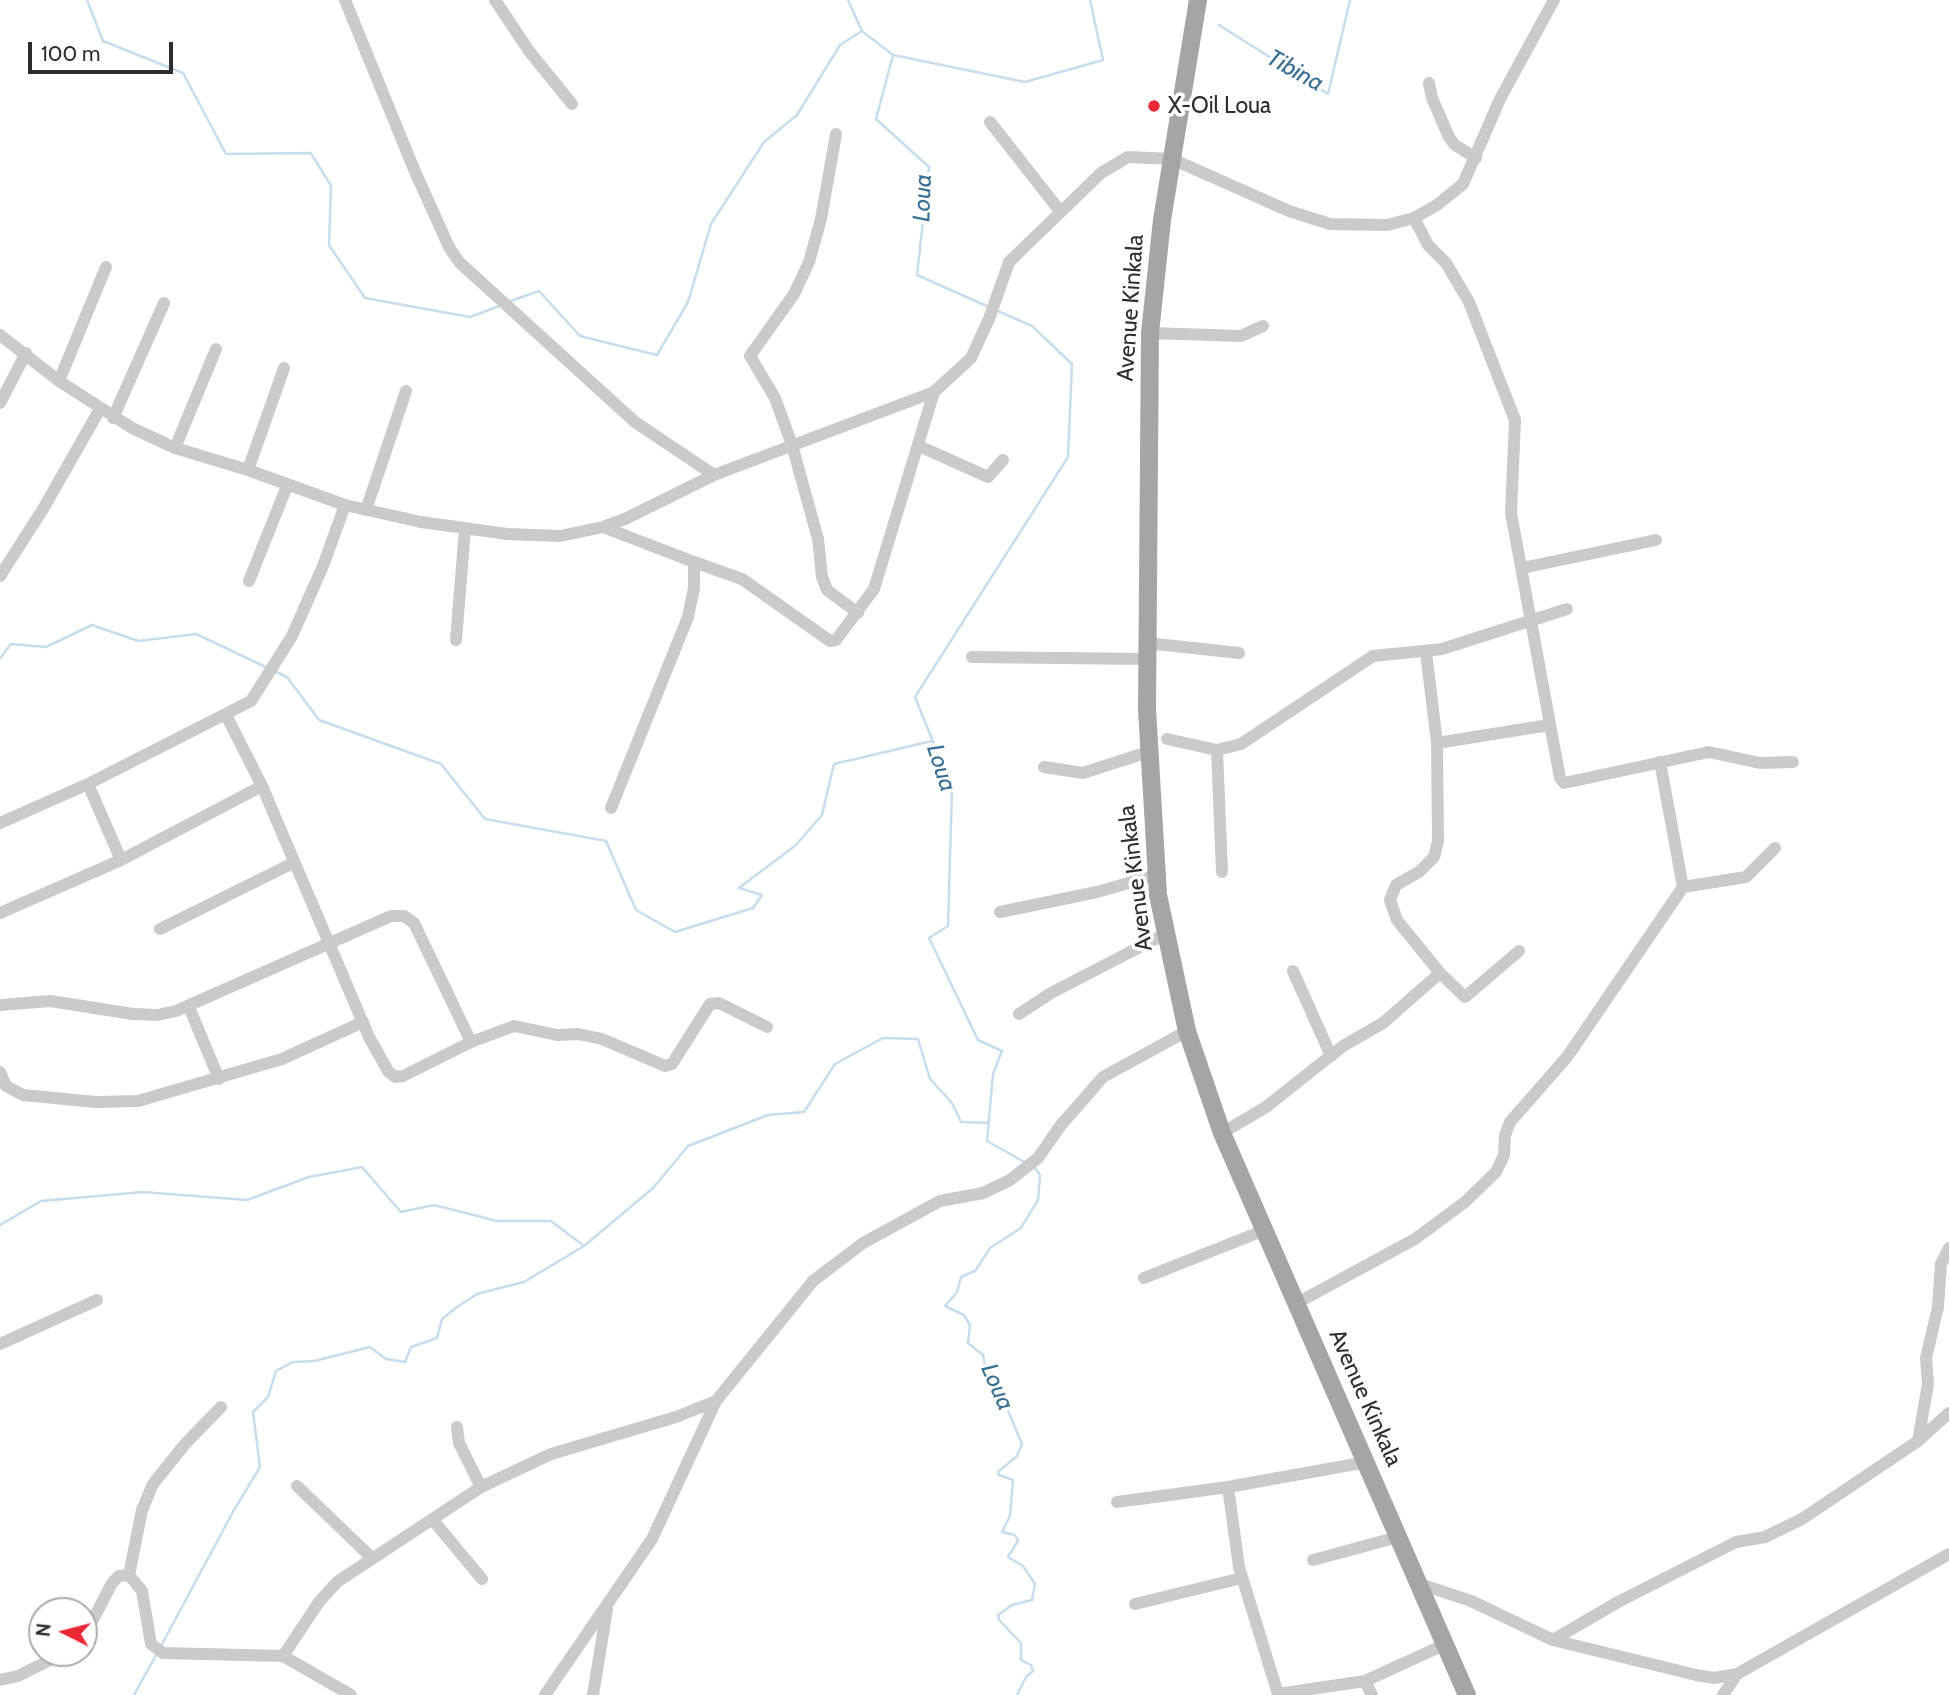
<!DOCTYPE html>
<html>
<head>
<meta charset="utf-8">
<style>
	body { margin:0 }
	#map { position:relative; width:1949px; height:1695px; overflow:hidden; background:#fff; font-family:Cabin,sans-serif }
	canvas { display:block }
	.north { position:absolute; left:28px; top:1597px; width:70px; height:70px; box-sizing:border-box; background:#fff; border:2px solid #ababab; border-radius:50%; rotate:276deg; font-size:19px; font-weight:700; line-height:28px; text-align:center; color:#2d2d2d }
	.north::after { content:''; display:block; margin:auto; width:24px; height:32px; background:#eb2836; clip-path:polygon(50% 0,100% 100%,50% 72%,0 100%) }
	.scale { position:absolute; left:28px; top:42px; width:145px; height:32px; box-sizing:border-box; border:4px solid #2d2d2d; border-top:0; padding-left:9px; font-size:21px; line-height:24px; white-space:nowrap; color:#2d2d2d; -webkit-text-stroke:5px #fff; paint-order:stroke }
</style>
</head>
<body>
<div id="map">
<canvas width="1949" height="1695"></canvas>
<div class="north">N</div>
<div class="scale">100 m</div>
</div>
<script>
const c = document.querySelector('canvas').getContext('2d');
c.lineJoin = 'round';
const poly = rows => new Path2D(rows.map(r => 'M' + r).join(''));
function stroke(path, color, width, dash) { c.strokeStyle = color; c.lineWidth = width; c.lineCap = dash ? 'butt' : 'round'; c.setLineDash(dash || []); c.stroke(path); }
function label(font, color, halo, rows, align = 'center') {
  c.font = font + ' Cabin,sans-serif'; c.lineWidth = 7; c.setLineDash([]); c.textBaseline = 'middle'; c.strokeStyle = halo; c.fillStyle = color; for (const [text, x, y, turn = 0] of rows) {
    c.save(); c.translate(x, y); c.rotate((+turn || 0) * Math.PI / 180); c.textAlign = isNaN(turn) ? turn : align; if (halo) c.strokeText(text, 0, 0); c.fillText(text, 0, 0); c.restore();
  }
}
stroke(poly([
	[87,0,103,41,183,73,226,154,311,153,331,186,329,245,365,298,470,317,502,305],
	[848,0,862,31],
	[1219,25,1328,94,1350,0],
	[508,302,539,291,580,336,657,355,688,302,711,224,764,142,797,115,840,45,862,31,893,55],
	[989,307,917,275,929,167,876,119,893,55,1025,82,1103,60,1090,0],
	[998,311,1032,326,1072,364,1068,457,915,697,952,789,948,926,929,938,978,1040,1002,1051,993,1074,987,1141,1026,1163],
	[0,658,11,644,46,647,92,625,138,641,196,634,268,668],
	[274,671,287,677,319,720,441,764,485,819,606,841,636,910,675,932,753,908,762,895,739,888,796,845,822,815,834,764,932,741],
	[0,1225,41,1201,143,1192,247,1200,309,1177,362,1167,401,1212,434,1205,497,1221,551,1221,584,1246,653,1188,688,1146,768,1115,804,1112,835,1064,883,1038,918,1039,930,1079,952,1103,961,1122,989,1123],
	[161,1646,234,1510,260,1467,253,1412,268,1397,276,1371,293,1362,314,1361,370,1347,386,1359,405,1362,411,1347,437,1338,442,1319,457,1307,477,1294,524,1282,584,1246],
	[134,1695,156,1655],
	[1017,1695,1026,1677,1033,1671,1031,1665,1021,1660,1021,1643,999,1620,998,1615,1012,1605,1032,1600,1035,1584,1023,1566,1008,1557,1018,1541,1015,1535,1002,1532,1010,1516,1013,1480,999,1475,998,1472,1017,1456,1022,1444,1005,1404,998,1401,999,1382,986,1371,983,1355,968,1343,970,1325,964,1315,945,1306,957,1292,961,1277,975,1271,990,1248,1021,1228,1038,1200,1040,1175,1035,1168]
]), '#c5ddec', 2.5);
stroke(poly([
	[345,0,413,167,449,247,459,262,635,422,714,475],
	[495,0,529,51,572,104],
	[1429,83,1432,98,1449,137,1455,145,1476,158],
	[990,122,1060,211],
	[836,134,821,219,809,262,794,294,750,356,775,398,792,445,818,539,822,577,827,590,858,613],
	[1414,218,1428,245,1446,263,1469,302,1515,420,1511,513,1560,778,1564,783,1709,752,1760,763,1793,762],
	[1150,333,1241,336,1263,326],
	[0,335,59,381,132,428,175,448,248,470,345,505,421,522,507,534,560,536,603,527,625,519,714,475,934,392,971,358,989,319,1009,262,1101,173,1128,157,1172,159,1289,211,1330,224,1387,225,1414,218,1437,205,1463,184,1500,99,1554,0],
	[59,381,106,267],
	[0,403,26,353],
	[113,418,164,303],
	[919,446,988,477,1003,460],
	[175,448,216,349],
	[248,470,284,368],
	[366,510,406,391],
	[603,527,694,562,694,588,688,617,611,808],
	[694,562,742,579,830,641,836,640,874,589,934,392],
	[1522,568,1656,540],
	[0,576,43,509,100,409],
	[249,581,287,486],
	[456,640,465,529],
	[1147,643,1239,653],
	[972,657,1147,659],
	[226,715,262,786,369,1037,388,1071,395,1077,403,1076,471,1042,514,1026,557,1035,578,1034,602,1039,665,1066,672,1064,710,1004,719,1003,767,1027],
	[1167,739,1217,750,1241,744,1373,656,1442,649,1567,609],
	[1437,743,1549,725],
	[1217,750,1222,872],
	[1044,767,1083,773,1148,752],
	[88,784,121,860],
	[0,823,88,784,251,701,292,636,323,566,345,505],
	[1683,887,1746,877,1775,848],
	[1000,912,1097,892,1156,875],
	[0,913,121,860,262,786],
	[160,929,293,863],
	[1293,971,1331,1056],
	[1440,973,1465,997,1519,951],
	[0,1005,50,1001,133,1014,157,1015,176,1011,391,916,404,916,414,923,471,1042],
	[189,1007,219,1079],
	[1019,1014,1051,993,1165,934],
	[0,1072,6,1086,23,1095,96,1102,138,1101,282,1059,363,1022],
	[1222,1133,1266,1107,1343,1046,1383,1023,1440,973,1397,920,1390,900,1396,885,1419,872,1434,857,1438,841,1437,743,1426,652],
	[1144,1278,1265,1230],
	[1297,1303,1415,1239,1465,1202,1496,1172,1504,1155,1505,1135,1510,1122,1567,1057,1683,887,1660,762],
	[0,1344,97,1300],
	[457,1427,459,1443,481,1487],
	[1918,1441,1949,1413],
	[297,1486,372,1558],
	[1228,1487,1239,1567,1278,1694,1365,1681,1446,1644],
	[1117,1502,1228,1487,1367,1462],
	[432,1519,482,1579],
	[1313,1560,1398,1537],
	[129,1575,142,1510,153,1484,185,1444,221,1407],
	[1417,1583,1471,1601,1553,1640,1696,1675,1714,1678,1737,1674],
	[1135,1604,1242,1578],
	[84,1637,112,1583,119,1576,129,1575,142,1591,151,1644,163,1653,283,1656,351,1695],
	[1553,1640,1618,1602,1736,1542,1765,1537,1802,1519,1918,1441,1928,1384,1926,1358,1938,1307,1941,1264,1949,1248],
	[283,1656,319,1602,337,1582,481,1487,551,1454,676,1417,716,1401],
	[0,1680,18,1676,64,1653],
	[1365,1681,1372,1695],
	[545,1695,652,1539,716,1401,813,1281,863,1243,940,1201,983,1193,1010,1180,1038,1158,1061,1125,1103,1077,1187,1031],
	[593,1695,607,1609],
	[1723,1695,1737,1674,1949,1554]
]), '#cacaca', 12);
stroke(poly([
	[1198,0,1162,220,1150,333,1147,709,1158,895,1187,1031,1222,1133,1467,1695]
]), '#a5a5a5', 18);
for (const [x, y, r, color] of [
	[1154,106,7,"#eb2836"]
]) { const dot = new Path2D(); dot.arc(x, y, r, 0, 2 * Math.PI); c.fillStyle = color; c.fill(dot); stroke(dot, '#fff', 2.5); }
label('23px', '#2d2d2d', '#fff', [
	["X-Oil Loua",1168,106]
], 'left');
label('23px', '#2d2d2d', '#fff', [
	["Avenue Kinkala",1131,308,-86],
	["Avenue Kinkala",1136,878,-97],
	["Avenue Kinkala",1365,1398,66]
]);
label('italic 24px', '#386f92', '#fff', [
	["Tibina",1295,71,29],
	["Loua",923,198,-88],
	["Loua",941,768,72],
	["Loua",997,1387,66]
]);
</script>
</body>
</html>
